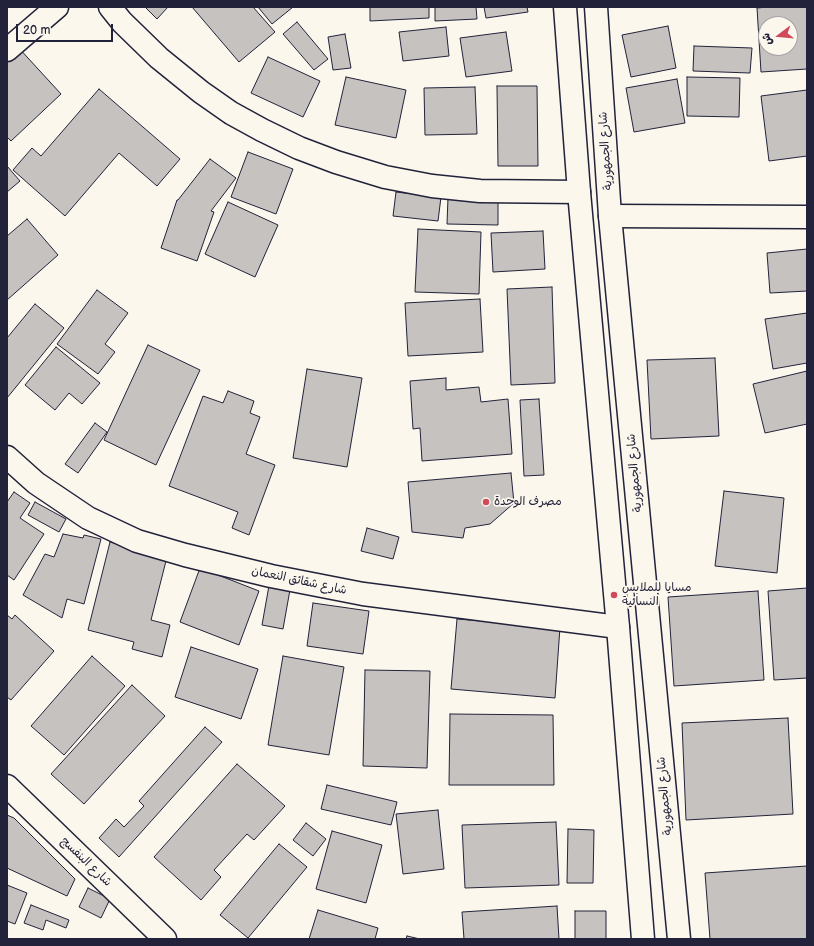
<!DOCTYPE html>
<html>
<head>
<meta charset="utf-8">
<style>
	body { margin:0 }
	#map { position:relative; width:814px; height:946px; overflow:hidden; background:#fbf7ec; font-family:"Balsamiq Sans","Playpen Sans Arabic",sans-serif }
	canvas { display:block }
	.frame { position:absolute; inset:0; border:8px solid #22223b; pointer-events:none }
	.north { position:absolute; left:758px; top:16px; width:40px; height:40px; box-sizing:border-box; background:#fbf7ec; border:1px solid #a4a2a5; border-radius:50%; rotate:254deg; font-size:11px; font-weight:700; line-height:16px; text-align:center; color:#22223b }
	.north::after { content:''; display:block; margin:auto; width:14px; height:18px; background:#d1495b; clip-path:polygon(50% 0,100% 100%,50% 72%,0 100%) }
	.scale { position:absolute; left:16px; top:24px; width:97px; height:18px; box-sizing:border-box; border:2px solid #22223b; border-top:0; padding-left:5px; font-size:12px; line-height:14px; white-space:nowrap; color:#22223b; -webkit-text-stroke:3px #fbf7ec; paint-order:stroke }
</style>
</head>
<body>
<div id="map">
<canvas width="814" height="946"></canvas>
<div class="frame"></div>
<div class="north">ش</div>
<div class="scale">20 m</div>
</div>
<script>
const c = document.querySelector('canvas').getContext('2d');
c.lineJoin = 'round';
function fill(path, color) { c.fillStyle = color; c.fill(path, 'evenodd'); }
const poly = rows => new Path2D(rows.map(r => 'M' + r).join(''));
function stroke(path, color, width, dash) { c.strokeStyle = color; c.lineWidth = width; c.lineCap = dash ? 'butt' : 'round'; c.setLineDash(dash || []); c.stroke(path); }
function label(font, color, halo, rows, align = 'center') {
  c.font = font + ' "Balsamiq Sans","Playpen Sans Arabic",sans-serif'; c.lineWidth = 3.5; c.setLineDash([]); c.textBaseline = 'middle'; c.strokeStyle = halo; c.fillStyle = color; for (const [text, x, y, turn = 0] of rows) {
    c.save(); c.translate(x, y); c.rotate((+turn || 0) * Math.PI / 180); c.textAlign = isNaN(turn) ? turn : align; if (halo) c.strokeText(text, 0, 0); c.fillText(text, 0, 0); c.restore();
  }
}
const building = poly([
	[145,7,168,7,157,19,145,7],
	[192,7,253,7,275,32,239,62,192,7],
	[258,7,293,7,272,24,258,7],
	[370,7,429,7,429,18,370,21,370,7],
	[435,7,476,7,477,19,435,21,435,7],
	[484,7,527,7,528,12,486,18,484,7],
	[768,7,807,7,807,69,761,72,757,8,768,7],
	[766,24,790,24,790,48,766,48,766,24],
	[297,22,328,59,314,70,283,34,297,22],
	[668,26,676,68,631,77,622,35,668,26],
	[446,27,449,56,403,61,399,32,446,27],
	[506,32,512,71,466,77,460,38,506,32],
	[345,34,351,68,333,70,328,37,345,34],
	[17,46,61,94,11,141,7,137,7,56,17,46],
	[694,46,752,48,750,73,693,71,694,46],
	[268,57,320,81,303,117,251,93,268,57],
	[346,77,406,90,396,138,335,125,346,77],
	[687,77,740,78,739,117,687,116,687,77],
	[677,79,685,123,634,132,626,88,677,79],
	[497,86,537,86,538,166,498,166,497,86],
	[475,87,477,134,425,135,424,88,475,87],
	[99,89,180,159,157,186,119,153,65,216,13,170,32,148,41,156,99,89],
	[807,90,807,156,769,161,761,96,807,90],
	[248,152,293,169,276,214,231,197,248,152],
	[210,159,236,178,211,211,214,212,197,261,161,248,177,200,178,200,210,159],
	[7,166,20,181,7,192,7,166],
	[396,192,441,197,438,221,393,216,396,192],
	[448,198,498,200,498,225,447,224,448,198],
	[228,202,278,225,255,277,205,254,228,202],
	[27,219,58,255,7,300,7,236,27,219],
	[418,229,481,232,479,294,415,292,418,229],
	[543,231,545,269,493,272,491,233,543,231],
	[807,249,807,291,770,293,767,253,807,249],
	[552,287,555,383,511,385,507,289,552,287],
	[97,290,128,313,105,344,115,352,98,374,57,344,97,290],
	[480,299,483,352,408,356,405,303,480,299],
	[35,304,64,328,7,398,7,338,35,304],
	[807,313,807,363,773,369,765,319,807,313],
	[148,345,200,370,156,465,104,440,148,345],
	[56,347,100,383,82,404,69,393,55,410,25,385,56,347],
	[715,358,719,436,651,439,647,360,715,358],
	[307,369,362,378,347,467,293,458,307,369],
	[807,371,807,424,765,433,753,384,807,371],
	[446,378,446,390,479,387,481,402,508,399,512,454,422,461,420,428,413,429,410,381,446,378],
	[228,391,254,401,250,413,260,417,246,454,275,465,249,535,232,528,238,512,169,486,203,396,223,403,228,391],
	[539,399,544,475,524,476,520,400,539,399],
	[95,423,107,432,78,473,65,464,95,423],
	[511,473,514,503,490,524,465,528,463,538,412,532,408,482,511,473],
	[724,491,784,498,777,573,715,566,724,491],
	[14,492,30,503,20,518,44,534,14,580,7,575,7,502,14,492],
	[35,502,66,519,59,532,28,515,35,502],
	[367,528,399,537,393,559,361,551,367,528],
	[63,534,83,538,84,535,101,539,84,604,67,599,62,618,23,595,45,554,54,557,63,534],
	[110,542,167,557,151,620,170,625,162,657,132,649,134,642,88,630,110,542],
	[200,568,259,591,239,645,180,622,200,568],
	[270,580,291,584,283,629,262,625,270,580],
	[807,588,807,678,774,680,768,591,807,588],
	[758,591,764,680,674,686,668,597,758,591],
	[313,603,369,611,363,654,307,646,313,603],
	[7,615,12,619,15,615,54,651,11,700,7,697,7,615],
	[457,619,560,627,555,698,451,689,457,619],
	[191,647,258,669,241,719,175,697,191,647],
	[92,656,125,686,64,755,31,726,92,656],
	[283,656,344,667,329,755,268,745,283,656],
	[365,670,430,671,427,768,363,766,365,670],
	[132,685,165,716,84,804,51,774,132,685],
	[450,714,553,715,554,785,449,785,450,714],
	[788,718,793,814,686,820,682,723,788,718],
	[205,727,222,742,119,857,99,838,116,819,124,827,144,806,139,801,205,727],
	[237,764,285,806,254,840,247,834,214,870,221,877,201,900,154,857,237,764],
	[327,785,397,802,391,825,321,809,327,785],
	[438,810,444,869,403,874,396,814,438,810],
	[7,815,14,818,75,879,67,896,7,868,7,815],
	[556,822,559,885,465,888,462,825,556,822],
	[306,823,326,839,313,856,293,840,306,823],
	[568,829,594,830,593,883,567,883,568,829],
	[332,831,382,845,366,903,316,889,332,831],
	[279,844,307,867,248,938,220,915,279,844],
	[807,866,807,939,710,939,705,873,807,866],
	[7,885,27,893,15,924,7,921,7,885],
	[88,888,110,899,101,918,79,907,88,888],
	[31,905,69,920,66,928,46,920,43,930,24,923,31,905],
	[557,906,559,939,464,939,462,912,557,906],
	[318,910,378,928,375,939,309,939,318,910],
	[575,911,606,911,606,939,575,939,575,911],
	[407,936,420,939,406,939,407,936]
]);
fill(building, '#c6c2c0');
stroke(building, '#22223b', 1);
const street = poly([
	[110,7,122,22,159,58,201,92,231,113,262,130,299,148,336,162,385,177,432,186,480,191,579,192],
	[7,50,57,7],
	[610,216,807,217],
	[7,457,36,483,88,518,137,541,185,555,271,576,363,594,618,627],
	[7,786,165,939]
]);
const primary = poly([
	[565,7,579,192,618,627,643,939],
	[596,7,610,216,679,939]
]);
stroke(street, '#22223b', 25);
stroke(primary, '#22223b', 25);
stroke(street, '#fbf7ec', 22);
stroke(primary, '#fbf7ec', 22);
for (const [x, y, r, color] of [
	[486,502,4,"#d1495b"],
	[614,595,4,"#d1495b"]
]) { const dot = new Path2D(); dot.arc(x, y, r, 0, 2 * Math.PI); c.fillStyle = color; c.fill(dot); stroke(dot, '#fbf7ec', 1.5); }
label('12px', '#22223b', '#fbf7ec', [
	["شارع الجمهورية",606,151,-94],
	["شارع الجمهورية",635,473,-95],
	["شارع شقائق النعمان",299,581,12],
	["شارع الجمهورية",665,796,-95],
	["شارع البنفسج",86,862,44]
]);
label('12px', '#22223b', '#fbf7ec', [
	["مصرف الوحدة",494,502],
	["مسايا للملابس",622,588],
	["النسائية",622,602]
], 'left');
</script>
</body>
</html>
